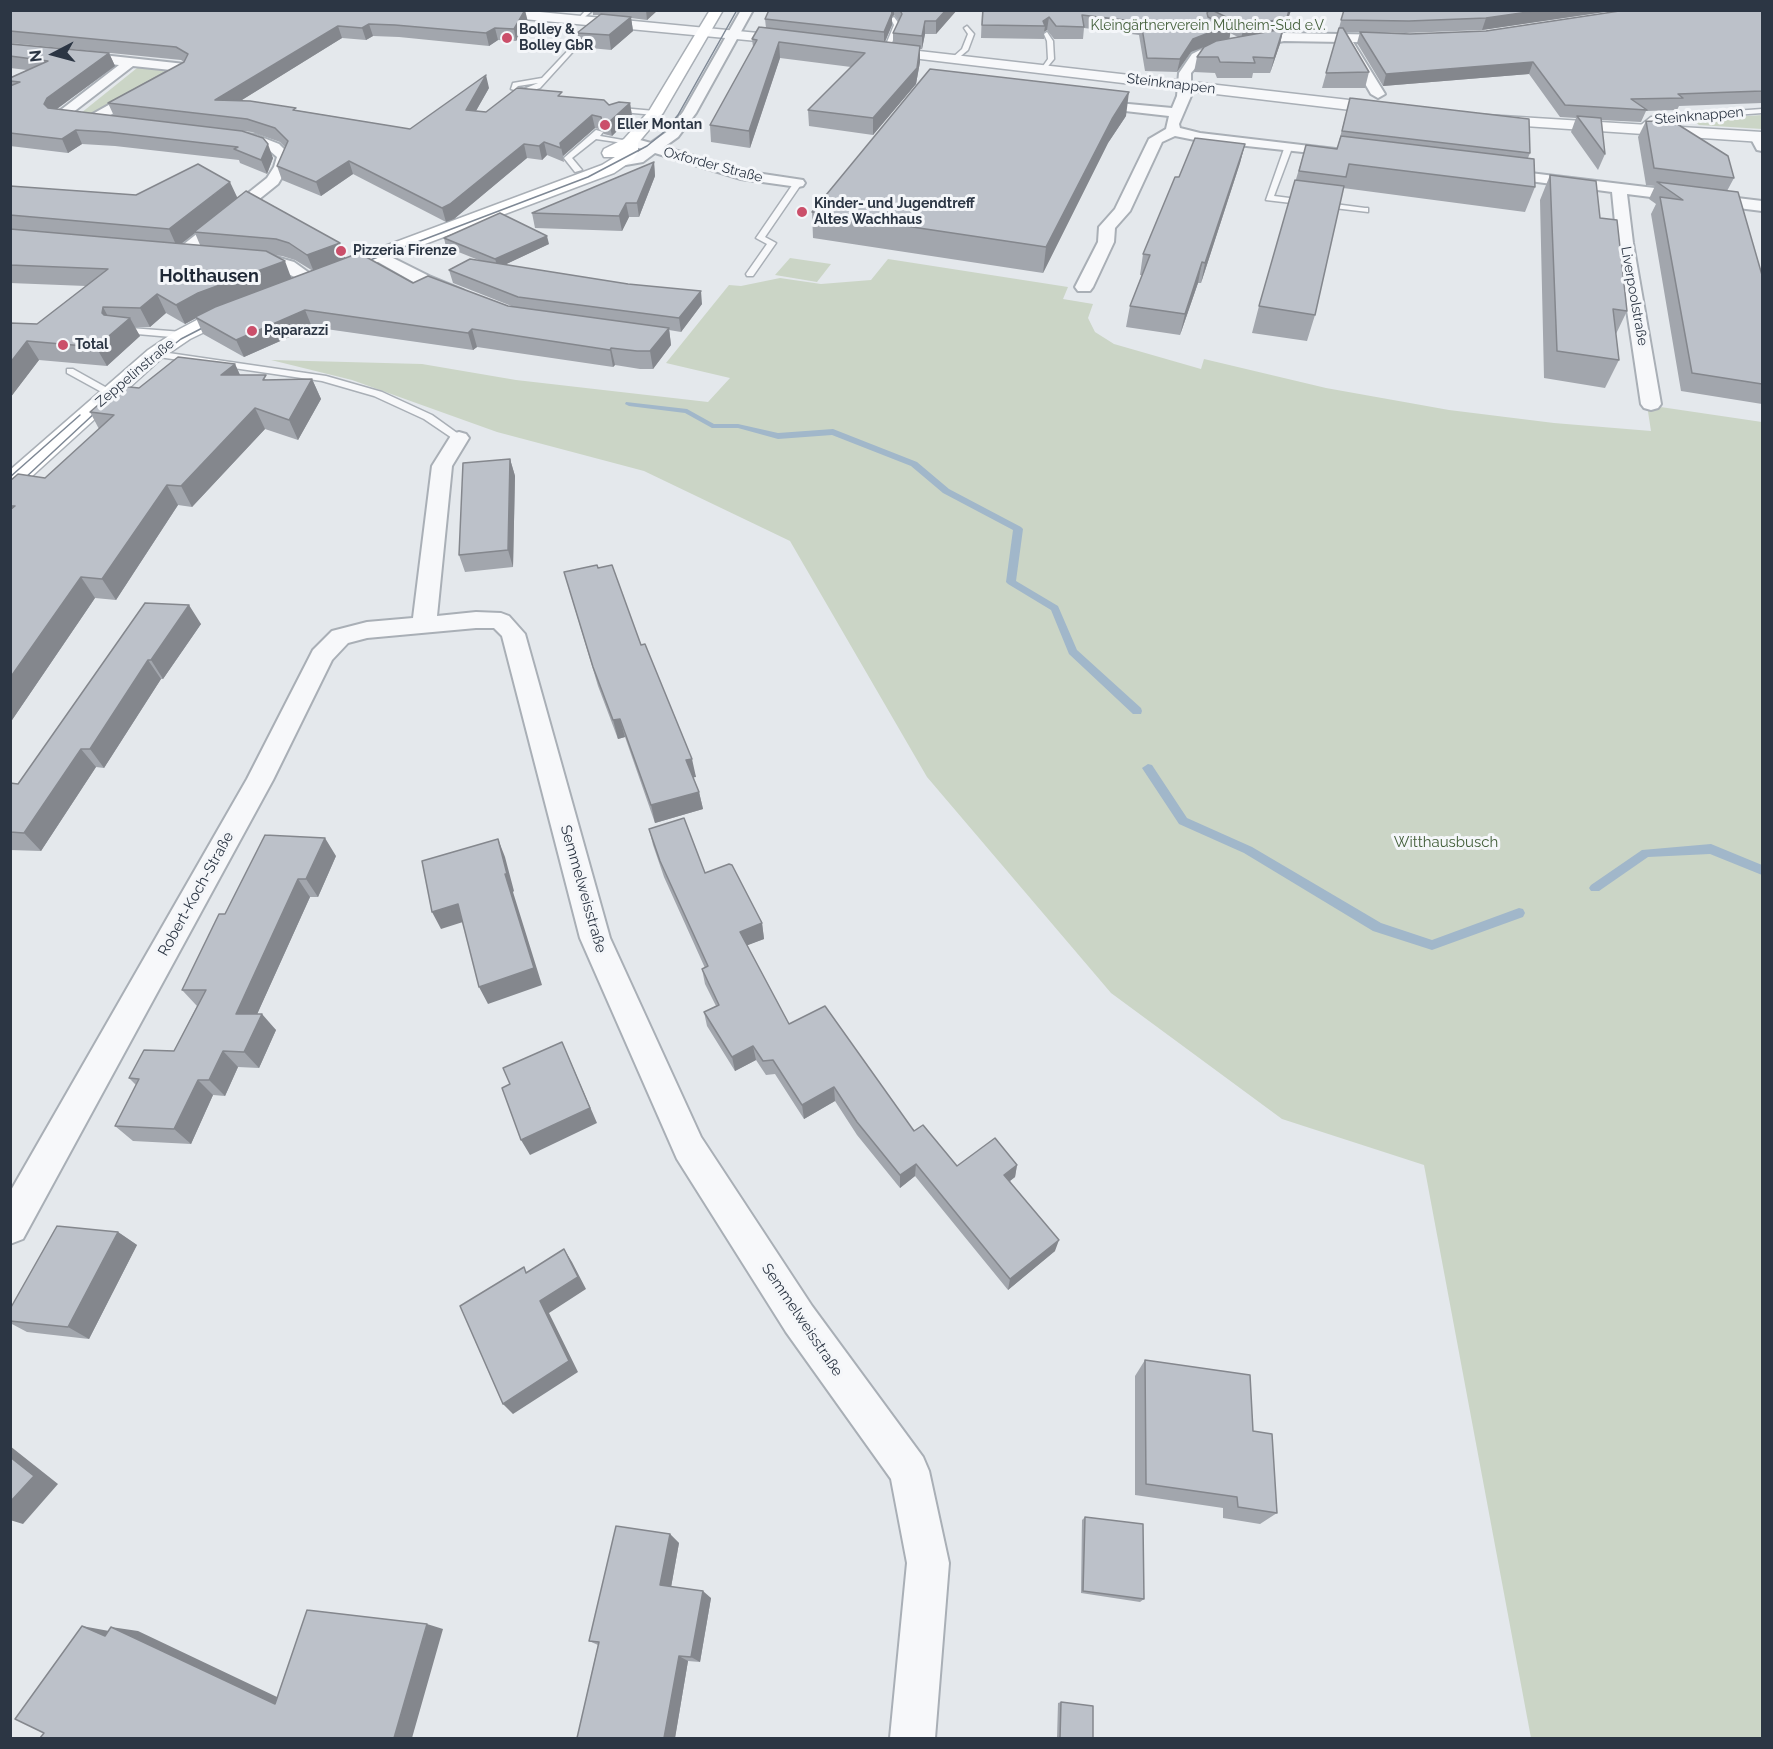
<!DOCTYPE html>
<html>
<head>
<meta charset="utf-8">
<style>
	body { margin:0 }
	#map { position:relative; width:1773px; height:1749px; overflow:hidden; background:#e4e8ec; font-family:Raleway,sans-serif }
	canvas { display:block }
	.frame { position:absolute; inset:0; border:12px solid #2c3644; pointer-events:none }
	.north { position:absolute; left:24px; top:24px; width:60px; height:60px; -webkit-text-stroke:4px #f4f6f9; paint-order:stroke; rotate:264deg; font-size:16px; font-weight:700; line-height:24px; text-align:center; color:#2c3644 }
	.north::after { content:''; display:block; margin:auto; width:21px; height:27px; background:#2c3644; clip-path:polygon(50% 0,100% 100%,50% 72%,0 100%) }
</style>
</head>
<body>
<div id="map">
<canvas width="1773" height="1749"></canvas>
<div class="frame"></div>
<div class="north">N</div>
</div>
<script>
const c = document.querySelector('canvas').getContext('2d');
c.lineJoin = 'round';
function fill(path, color) { c.fillStyle = color; c.fill(path, 'evenodd'); }
const poly = rows => new Path2D(rows.map(r => 'M' + r).join(''));
function stroke(path, color, width, dash) { c.strokeStyle = color; c.lineWidth = width; c.lineCap = dash ? 'butt' : 'round'; c.setLineDash(dash || []); c.stroke(path); }
function label(font, color, halo, rows, align = 'center') {
  c.font = font + ' Raleway,sans-serif'; c.lineWidth = 6; c.setLineDash([]); c.textBaseline = 'middle'; c.strokeStyle = halo; c.fillStyle = color; for (const [text, x, y, turn = 0] of rows) {
    c.save(); c.translate(x, y); c.rotate((+turn || 0) * Math.PI / 180); c.textAlign = isNaN(turn) ? turn : align; if (halo) c.strokeText(text, 0, 0); c.fillText(text, 0, 0); c.restore();
  }
}
fill(poly([
	[150,65,176,68,101,112,90,115,81,113,137,68],
	[1762,115,1762,129,1699,125,1693,120],
	[790,258,831,264,817,282,775,275],
	[888,259,1068,287,1063,299,1093,304,1088,318,1095,332,1114,344,1201,369,1204,359,1326,388,1449,410,1554,423,1651,431,1647,405,1762,422,1762,1738,1531,1738,1424,1165,1282,1119,1111,993,927,777,790,541,644,471,497,432,352,380,271,360,422,364,516,380,708,402,730,378,666,363,729,285,741,286,780,278,821,284,871,280]
]), '#cbd5c6');
fill(poly([
	[626,402,687,409,714,424,738,424,778,433,833,429,917,462,949,489,1021,527,1023,529,1016,581,1058,606,1077,650,1141,708,1142,711,1141,714,1133,714,1069,654,1051,610,1008,584,1006,582,1013,530,943,493,911,466,832,435,778,439,738,428,712,428,685,413,629,406,625,404,626,402],
	[1148,764,1152,765,1187,818,1252,847,1381,923,1432,940,1519,908,1523,909,1525,913,1523,917,1432,950,1373,931,1244,853,1179,824,1142,768,1148,764],
	[1711,844,1762,865,1762,875,1710,854,1648,857,1599,891,1591,891,1589,888,1591,885,1642,850,1711,844]
]), '#a1b7ca');
const service = poly([
	[586,10,593,10,580,21,576,21,586,10],
	[894,17,900,25,888,51,883,52,894,25,891,19,894,17],
	[967,26,974,34,968,50,956,60,952,60,952,58,962,49,968,34,964,28,967,26],
	[595,28,597,31,579,45,540,88,524,93,511,89,513,83,542,78,575,43,595,28],
	[538,83,524,89,517,87,518,86,538,83],
	[1047,32,1053,41,1054,59,1044,71,1041,69,1048,59,1047,41,1044,34,1047,32],
	[621,108,655,111,659,113,655,115,622,112,614,115,610,113,621,108],
	[1762,109,1762,113,1653,121,1642,132,1635,130,1651,117,1762,109],
	[596,130,603,132,600,136,634,142,630,144,596,139,572,158,582,170,575,172,564,158,596,130],
	[1285,146,1292,148,1274,196,1365,208,1368,208,1368,212,1266,200,1285,146],
	[795,181,802,183,765,237,776,243,753,276,747,276,746,274,767,244,756,238,795,181],
	[117,327,183,332,188,335,183,338,114,332,114,328,117,327],
	[155,351,326,376,382,392,432,415,464,438,455,440,424,419,374,396,322,381,152,356,152,352,155,351],
	[67,369,73,369,116,393,107,395,67,373,67,369]
]);
const minor = poly([
	[741,10,753,10,696,113,678,137,664,147,743,171,803,180,805,183,803,186,798,187,741,179,655,153,643,162,620,166,615,165,613,162,615,159,634,155,642,149,635,147,633,144,635,141,640,140,651,143,668,131,683,112,741,10],
	[1284,33,1396,35,1402,39,1396,43,1353,42,1385,94,1378,98,1371,94,1342,44,1343,42,1284,41,1206,56,1191,73,1191,96,1179,124,1180,128,1200,133,1344,150,1351,154,1349,157,1200,141,1175,136,1162,142,1130,211,1115,228,1114,242,1093,287,1090,291,1078,291,1075,287,1098,242,1099,227,1115,209,1149,139,1166,129,1169,116,1090,107,1083,103,1085,100,1172,108,1177,96,1179,73,1192,54,1202,49,1284,33],
	[10,45,185,64,191,68,107,117,124,120,126,123,124,126,90,124,60,120,53,116,119,65,10,53,10,45],
	[133,66,171,70,89,116,72,113,133,66],
	[231,132,256,135,279,144,291,156,288,167,278,184,186,258,174,258,172,255,174,252,267,178,274,167,277,157,269,150,249,142,226,139,224,136,231,132],
	[1757,133,1762,135,1762,151,1757,150,1750,137,1757,133],
	[1497,169,1762,201,1762,211,1627,194,1633,243,1661,404,1658,408,1651,410,1644,408,1641,404,1617,243,1612,192,1492,176,1490,173,1497,169],
	[377,250,429,276,463,290,466,294,463,298,457,299,417,284,371,258,369,255,371,252,377,250],
	[248,255,276,257,294,262,319,280,311,285,274,267,242,263,240,260,248,255],
	[459,432,466,434,469,438,452,466,437,616,476,612,501,613,509,616,525,634,610,938,701,1137,812,1306,923,1457,929,1471,949,1563,935,1738,890,1738,907,1563,891,1479,786,1332,677,1159,580,938,502,636,494,628,476,628,367,638,348,643,332,660,273,780,23,1239,10,1244,10,1192,247,779,313,650,332,631,367,622,413,618,432,466,452,434,459,432]
]);
const tertiary = poly([
	[464,10,519,10,800,37,807,41,800,45,470,14,464,10],
	[875,46,1393,105,1401,110,1393,115,870,53,868,50,875,46],
	[1486,115,1762,132,1762,142,1480,123,1478,120,1486,115]
]);
const secondary = poly([
	[710,10,723,10,663,113,638,143,638,152,633,160,614,173,332,279,318,279,315,275,318,271,602,165,615,157,604,157,602,153,604,149,624,139,649,111,710,10],
	[241,301,248,303,251,307,248,311,190,339,162,358,19,488,10,490,10,470,148,350,176,331,208,314,241,301]
]);
stroke(service, '#a9afb6', 3);
stroke(minor, '#a9afb6', 4);
stroke(tertiary, '#a9afb6', 3);
stroke(secondary, '#a9afb6', 3);
fill(service, '#f7f8fa');
fill(minor, '#f7f8fa');
fill(tertiary, '#f7f8fa');
fill(secondary, '#fff');
stroke(poly([
	[357,265,588,177,647,146,663,133,678,115,737,10],
	[10,477,80,415],
	[10,492,141,370,181,339,214,322]
]), '#7e8895', 1.5);
fill(poly([
	[10,10,528,22,516,41,498,40,489,46,399,37,373,36,366,40,342,38,240,101,410,129,489,88,476,111,486,112,563,96,609,105,630,103,632,116,612,136,604,134,603,130,595,128,563,156,564,162,547,155,542,160,527,158,454,219,446,222,353,174,321,196,282,180,277,166,285,147,280,142,252,132,242,131,273,158,267,174,240,163,239,160,115,146,82,144,68,153,10,146,10,78,27,70,10,68,10,44,109,53,115,66,57,109,114,116,108,103,184,62,181,60,10,43],
	[593,10,658,10,647,20,631,18,633,31,611,50,580,47,577,33,600,15,593,15],
	[769,10,957,10,936,34,925,34,922,49,920,49,920,62,916,84,873,135,809,126,808,110,851,67,780,58,750,148,711,142,710,125,753,47,752,39,766,28,765,19],
	[894,15,899,21,893,33,893,43,885,42,892,25,892,17],
	[982,10,1291,10,1284,31,1283,31,1280,44,1270,73,1253,73,1252,78,1217,78,1215,73,1194,72,1197,57,1207,46,1191,52,1177,72,1145,71,1139,35,1084,28,1083,39,1054,39,1047,30,1044,32,1044,39,981,38],
	[1230,33,1238,37,1229,39],
	[1344,10,1618,10,1482,30,1406,33,1372,32,1410,34,1486,31,1762,10,1762,103,1679,106,1677,110,1646,111,1641,122,1601,120,1605,154,1598,170,1571,132,1576,118,1560,117,1529,74,1383,86,1357,43,1360,32,1345,32,1369,72,1365,88,1322,88],
	[1350,98,1530,153,1528,158,1535,187,1525,212,1343,188,1315,315,1307,341,1252,333,1259,306,1306,145,1337,149],
	[1126,116,1108,143,1043,273,813,238,812,212],
	[1646,121,1734,178,1727,191,1762,275,1762,404,1681,391,1651,214,1656,204,1649,199,1655,186,1646,185,1638,137],
	[1245,144,1240,163,1201,283,1198,283,1180,335,1126,327,1130,306,1142,275,1140,275,1143,254,1179,177],
	[654,162,655,176,639,217,629,217,622,231,535,228,532,213],
	[1550,175,1600,218,1627,311,1616,334,1619,360,1605,388,1544,378,1540,200],
	[10,186,136,195,237,198,340,243,345,258,413,283,508,306,514,307,453,283,449,270,481,261,446,247,444,238,549,244,504,265,702,304,681,332,669,330,671,345,653,369,640,369,615,365,613,367,477,347,473,350,312,327,244,357,203,334,196,318,185,324,166,313,150,327,134,327,140,336,107,366,39,360,10,398,10,323,37,324,86,286,10,283],
	[195,233,200,245,181,244],
	[273,255,282,256,295,260,313,271,292,278],
	[235,364,240,375,268,380,312,379,321,399,298,440,265,429,192,507,178,505,116,600,95,598,10,723,10,481,45,478,99,429,90,412,139,388],
	[510,459,515,476,513,567,465,572,459,555],
	[564,572,641,645,696,777,693,777,699,792,703,809,655,823,625,737,618,739,598,686],
	[145,603,201,624,163,679,161,679,104,768,96,767,41,851,10,850,10,783,18,784],
	[649,829,705,873,762,923,764,939,747,945,789,1024,957,1166,1017,1165,1015,1177,1010,1181,1055,1251,1008,1290,915,1176,900,1188,857,1135,835,1101,804,1119,775,1074,766,1075,756,1060,735,1071,707,1026,704,1012,716,1006,705,984,702,969,705,968,664,877,653,845],
	[336,856,318,897,310,897,257,1014,276,1030,259,1068,238,1067,225,1096,213,1095,191,1144,133,1141,115,1126,136,1085,129,1078,174,1051,197,1006,182,990,225,914],
	[118,1232,137,1245,89,1339,27,1332,10,1323,10,1309],
	[1145,1360,1253,1431,1277,1513,1260,1524,1223,1518,1223,1508,1135,1495,1135,1376],
	[1085,1517,1144,1599,1140,1602,1081,1593,1082,1520],
	[670,1534,679,1543,671,1587,711,1598,700,1662,688,1661,675,1738,577,1738,598,1645,589,1641],
	[1061,1702,1093,1738,1057,1738,1058,1703]
]), '#a2a6ad');
fill(poly([
	[525,10,528,22,516,41,514,29],
	[646,10,658,10,647,20],
	[889,10,894,10,894,15,892,17,892,25,884,44,884,32],
	[946,10,957,10,936,34,936,21],
	[1291,10,1284,31,1283,31,1280,44,1270,73,1274,58,1241,39,1244,26],
	[1542,10,1618,10,1482,30,1486,18],
	[631,17,633,31,611,50,609,35],
	[1049,17,1047,30,1044,32,1045,26,1043,21],
	[925,21,925,34,922,49,922,36],
	[369,24,373,36,366,40,362,28],
	[338,26,342,38,221,113,215,100],
	[495,28,498,40,489,46,486,33],
	[1231,29,1229,41,1209,45,1191,52,1177,72,1180,59,1193,39,1211,32],
	[779,42,780,58,750,148,749,131],
	[920,46,920,62,916,84,873,135,873,118],
	[109,53,115,66,54,111,51,117,44,104,47,98],
	[1533,62,1529,74,1383,86,1386,74],
	[486,75,489,88,469,123,466,110],
	[1129,92,1126,116,1108,143,1043,273,1046,247,1112,119],
	[630,103,632,116,612,136,609,122],
	[592,115,595,128,563,156,560,143],
	[76,130,82,144,68,153,62,139],
	[544,142,547,155,542,160,539,146],
	[268,144,273,158,267,174,261,160],
	[524,144,527,158,454,219,446,222,442,208],
	[1245,144,1240,163,1201,283,1205,263],
	[349,161,353,174,321,196,316,182],
	[654,162,655,176,639,217,637,203],
	[230,182,238,199,194,232,195,233,177,247,169,229],
	[626,203,629,217,622,231,619,216],
	[547,236,549,244,498,268,495,259],
	[340,243,346,260,314,272,307,255],
	[285,261,292,280,207,312,185,324,176,305,198,293],
	[1202,262,1198,283,1180,335,1185,314],
	[701,291,702,304,681,332,679,318],
	[157,294,166,313,150,327,140,308],
	[103,307,113,326,102,313],
	[305,310,312,327,244,357,236,340],
	[130,318,140,336,107,366,96,347],
	[669,328,671,345,653,369,650,351],
	[472,329,477,347,473,350,468,333],
	[27,341,39,360,10,398,10,363],
	[611,348,615,365,613,367,610,350],
	[235,364,244,384,221,375],
	[312,379,321,399,298,440,289,420],
	[255,408,265,429,192,507,181,486],
	[510,459,515,476,513,567,508,550],
	[167,485,178,505,116,600,102,579],
	[81,577,95,598,10,723,10,678],
	[189,605,201,624,163,679,151,660],
	[148,660,161,679,104,768,90,749],
	[620,719,625,737,618,739,613,720],
	[81,749,96,767,41,851,24,833],
	[692,759,696,777,690,778,686,760],
	[699,792,703,809,655,823,651,805],
	[325,838,336,856,318,897,306,879],
	[498,839,505,857,514,891,513,892,542,985,488,1004,479,987,505,874],
	[298,879,310,897,250,1030,236,1014],
	[458,904,466,921,441,929,432,912],
	[762,923,764,939,743,947,740,932],
	[262,1014,276,1030,259,1068,244,1052],
	[562,1042,597,1123,530,1155,521,1140],
	[753,1046,756,1060,735,1071,732,1057],
	[223,1051,238,1067,225,1096,209,1080],
	[198,1080,213,1095,191,1144,174,1129],
	[834,1087,835,1101,804,1119,802,1105],
	[916,1164,915,1176,900,1188,900,1175],
	[1017,1165,1015,1177,1002,1187,1004,1175],
	[118,1232,137,1245,89,1339,68,1327],
	[1059,1240,1055,1251,1008,1290,1010,1279],
	[564,1249,572,1262,586,1289,549,1313,578,1372,513,1414,503,1404,540,1301],
	[10,1446,58,1484,23,1524,10,1520],
	[670,1534,679,1543,670,1593,660,1585],
	[703,1591,711,1598,700,1662,691,1657],
	[427,1624,443,1629,412,1738,394,1738],
	[82,1626,109,1631,105,1636],
	[111,1627,138,1631,296,1706,275,1704],
	[679,1656,688,1661,675,1738,664,1738]
]), '#84878d');
const building = poly([
	[10,10,525,10,514,29,495,28,486,33,395,25,369,24,362,28,338,26,215,100,250,101,296,108,293,110,410,129,486,75,466,110,486,112,517,88,562,92,558,96,604,100,609,105,619,102,630,103,609,122,602,121,601,117,592,115,560,143,561,148,544,142,539,146,524,144,450,204,442,208,349,161,316,182,277,166,288,141,275,128,247,119,108,103,184,62,188,54,176,47,10,31,10,10],
	[769,10,891,10,892,13,884,32,765,19,769,10],
	[900,10,946,10,936,21,925,21,922,36,893,33,902,14,900,10],
	[983,10,1209,10,1207,13,1208,17,1231,29,1211,32,1193,39,1180,59,1147,58,1141,22,1082,15,1084,27,1056,26,1049,17,1043,21,1045,26,982,25,983,10],
	[1210,10,1289,10,1287,18,1244,26,1214,11,1210,10],
	[1344,10,1542,10,1486,18,1409,21,1341,20,1344,10],
	[1626,10,1762,10,1762,91,1678,94,1683,98,1631,99,1647,110,1565,105,1533,62,1386,74,1360,32,1410,34,1486,31,1626,10],
	[601,14,631,17,609,35,577,33,601,14],
	[759,27,920,46,917,68,873,118,808,110,865,53,779,42,749,131,710,125,757,40,752,39,759,27],
	[1339,28,1343,28,1369,72,1326,73,1339,28],
	[1283,29,1274,58,1253,57,1255,63,1220,62,1218,57,1197,57,1204,47,1216,41,1283,29],
	[10,44,109,53,47,98,44,104,48,108,242,131,263,138,268,144,261,160,234,149,238,147,108,132,76,130,62,139,10,133,10,86,20,82,10,81,10,78,48,61,10,56,10,44],
	[930,69,1129,92,1112,119,1046,247,812,212,930,69],
	[1350,98,1529,119,1530,153,1342,131,1350,98],
	[1577,116,1601,118,1605,154,1577,116],
	[1646,121,1674,122,1728,156,1734,178,1654,168,1646,121],
	[1341,136,1534,159,1535,187,1349,164,1346,177,1299,171,1306,145,1337,149,1341,136],
	[1195,138,1245,144,1205,263,1202,262,1185,314,1130,306,1150,255,1143,254,1175,177,1179,177,1195,138],
	[654,162,637,203,626,203,619,216,532,213,654,162],
	[198,164,230,182,169,229,10,215,10,186,136,195,198,164],
	[1550,175,1596,181,1600,218,1617,220,1627,311,1613,309,1619,360,1557,351,1550,175],
	[1295,180,1344,186,1315,315,1259,306,1295,180],
	[1657,182,1738,192,1762,275,1762,384,1692,373,1660,197,1683,200,1657,182],
	[246,191,340,243,307,255,289,243,276,239,194,232,246,191],
	[500,213,547,236,495,259,444,238,500,213],
	[10,229,266,251,285,261,198,293,176,305,157,294,140,308,103,307,102,313,104,315,130,318,96,347,27,341,10,363,10,323,37,324,108,269,10,265,10,229],
	[359,253,413,283,428,276,508,306,669,328,650,351,637,351,611,348,610,350,472,329,468,333,305,310,236,340,195,317,215,307,359,253],
	[470,259,628,284,701,291,679,318,518,297,449,270,470,259],
	[178,357,235,364,221,375,266,375,263,380,312,379,289,420,255,408,181,486,167,485,102,579,81,577,10,678,10,510,15,506,10,506,10,481,18,474,45,478,114,415,90,412,120,386,139,388,178,357],
	[510,459,508,550,459,555,463,463,510,459],
	[597,565,598,568,612,565,641,645,645,644,692,759,686,760,699,792,651,805,620,719,613,720,593,667,564,572,597,565],
	[145,603,189,605,151,660,148,660,90,749,81,749,24,833,10,832,10,783,18,784,145,603],
	[684,818,705,873,729,864,732,865,762,923,740,932,789,1024,825,1006,914,1131,923,1125,957,1166,995,1138,1017,1165,1004,1175,1059,1240,1010,1279,916,1164,900,1175,857,1122,834,1087,802,1105,773,1060,763,1061,753,1046,732,1057,704,1012,719,1005,702,969,708,966,660,861,649,829,684,818],
	[265,835,325,838,306,879,298,879,236,1014,262,1014,244,1052,223,1051,209,1080,198,1080,174,1129,115,1126,139,1079,129,1078,144,1050,174,1051,206,990,182,990,219,914,225,914,265,835],
	[498,839,507,874,505,874,534,968,479,987,458,904,432,912,422,861,498,839],
	[562,1042,590,1108,521,1140,502,1088,510,1084,503,1068,562,1042],
	[57,1226,118,1232,68,1327,10,1321,10,1309,57,1226],
	[564,1249,578,1277,540,1301,569,1361,503,1404,460,1306,524,1267,526,1273,564,1249],
	[1145,1360,1250,1375,1253,1431,1272,1434,1277,1513,1238,1507,1237,1497,1146,1484,1145,1360],
	[10,1457,34,1476,10,1502,10,1457],
	[1085,1517,1143,1524,1144,1599,1083,1591,1085,1517],
	[616,1526,670,1534,660,1585,703,1591,691,1657,679,1656,664,1738,577,1738,599,1642,589,1641,616,1526],
	[307,1610,427,1624,394,1738,40,1738,44,1733,15,1719,82,1626,105,1636,111,1627,275,1704,307,1610],
	[1061,1702,1093,1706,1093,1738,1060,1738,1061,1702]
]);
fill(building, '#bcc1c9');
stroke(building, '#84878d', 1.5);
for (const [x, y, r, color] of [
	[507,38,6,"#cb4f6a"],
	[605,125,6,"#cb4f6a"],
	[802,212,6,"#cb4f6a"],
	[341,251,6,"#cb4f6a"],
	[252,331,6,"#cb4f6a"],
	[63,345,6,"#cb4f6a"]
]) { const dot = new Path2D(); dot.arc(x, y, r, 0, 2 * Math.PI); c.fillStyle = color; c.fill(dot); stroke(dot, '#f4f6f9', 2); }
label('14px', '#435f3a', '#f4f6f9', [
	["Kleingärtnerverein Mülheim-Süd e.V.",1208,26]
]);
label('bold 14px', '#2c3644', '#f4f6f9', [
	["Bolley &",519,30],
	["Bolley GbR",519,46],
	["Eller Montan",617,125],
	["Kinder- und Jugendtreff",814,204],
	["Altes Wachhaus",814,220],
	["Pizzeria Firenze",353,251],
	["Paparazzi",264,331],
	["Total",75,345]
], 'left');
label('14px', '#2c3644', '#f4f6f9', [
	["Steinknappen",1171,84,7],
	["Steinknappen",1699,116,-5],
	["Oxforder Straße",713,165,15],
	["Liverpoolstraße",1634,296,80],
	["Zeppelinstraße",135,373,-40]
]);
label('15px', '#435f3a', '#f4f6f9', [
	["Witthausbusch",1446,842]
]);
label('15px', '#2c3644', '#f4f6f9', [
	["Semmelweisstraße",583,889,74],
	["Robert-Koch-Straße",196,894,-61],
	["Semmelweisstraße",802,1320,56]
]);
label('bold 18px', '#1e2735', '#f4f6f9', [
	["Holthausen",209,277]
]);
</script>
</body>
</html>
